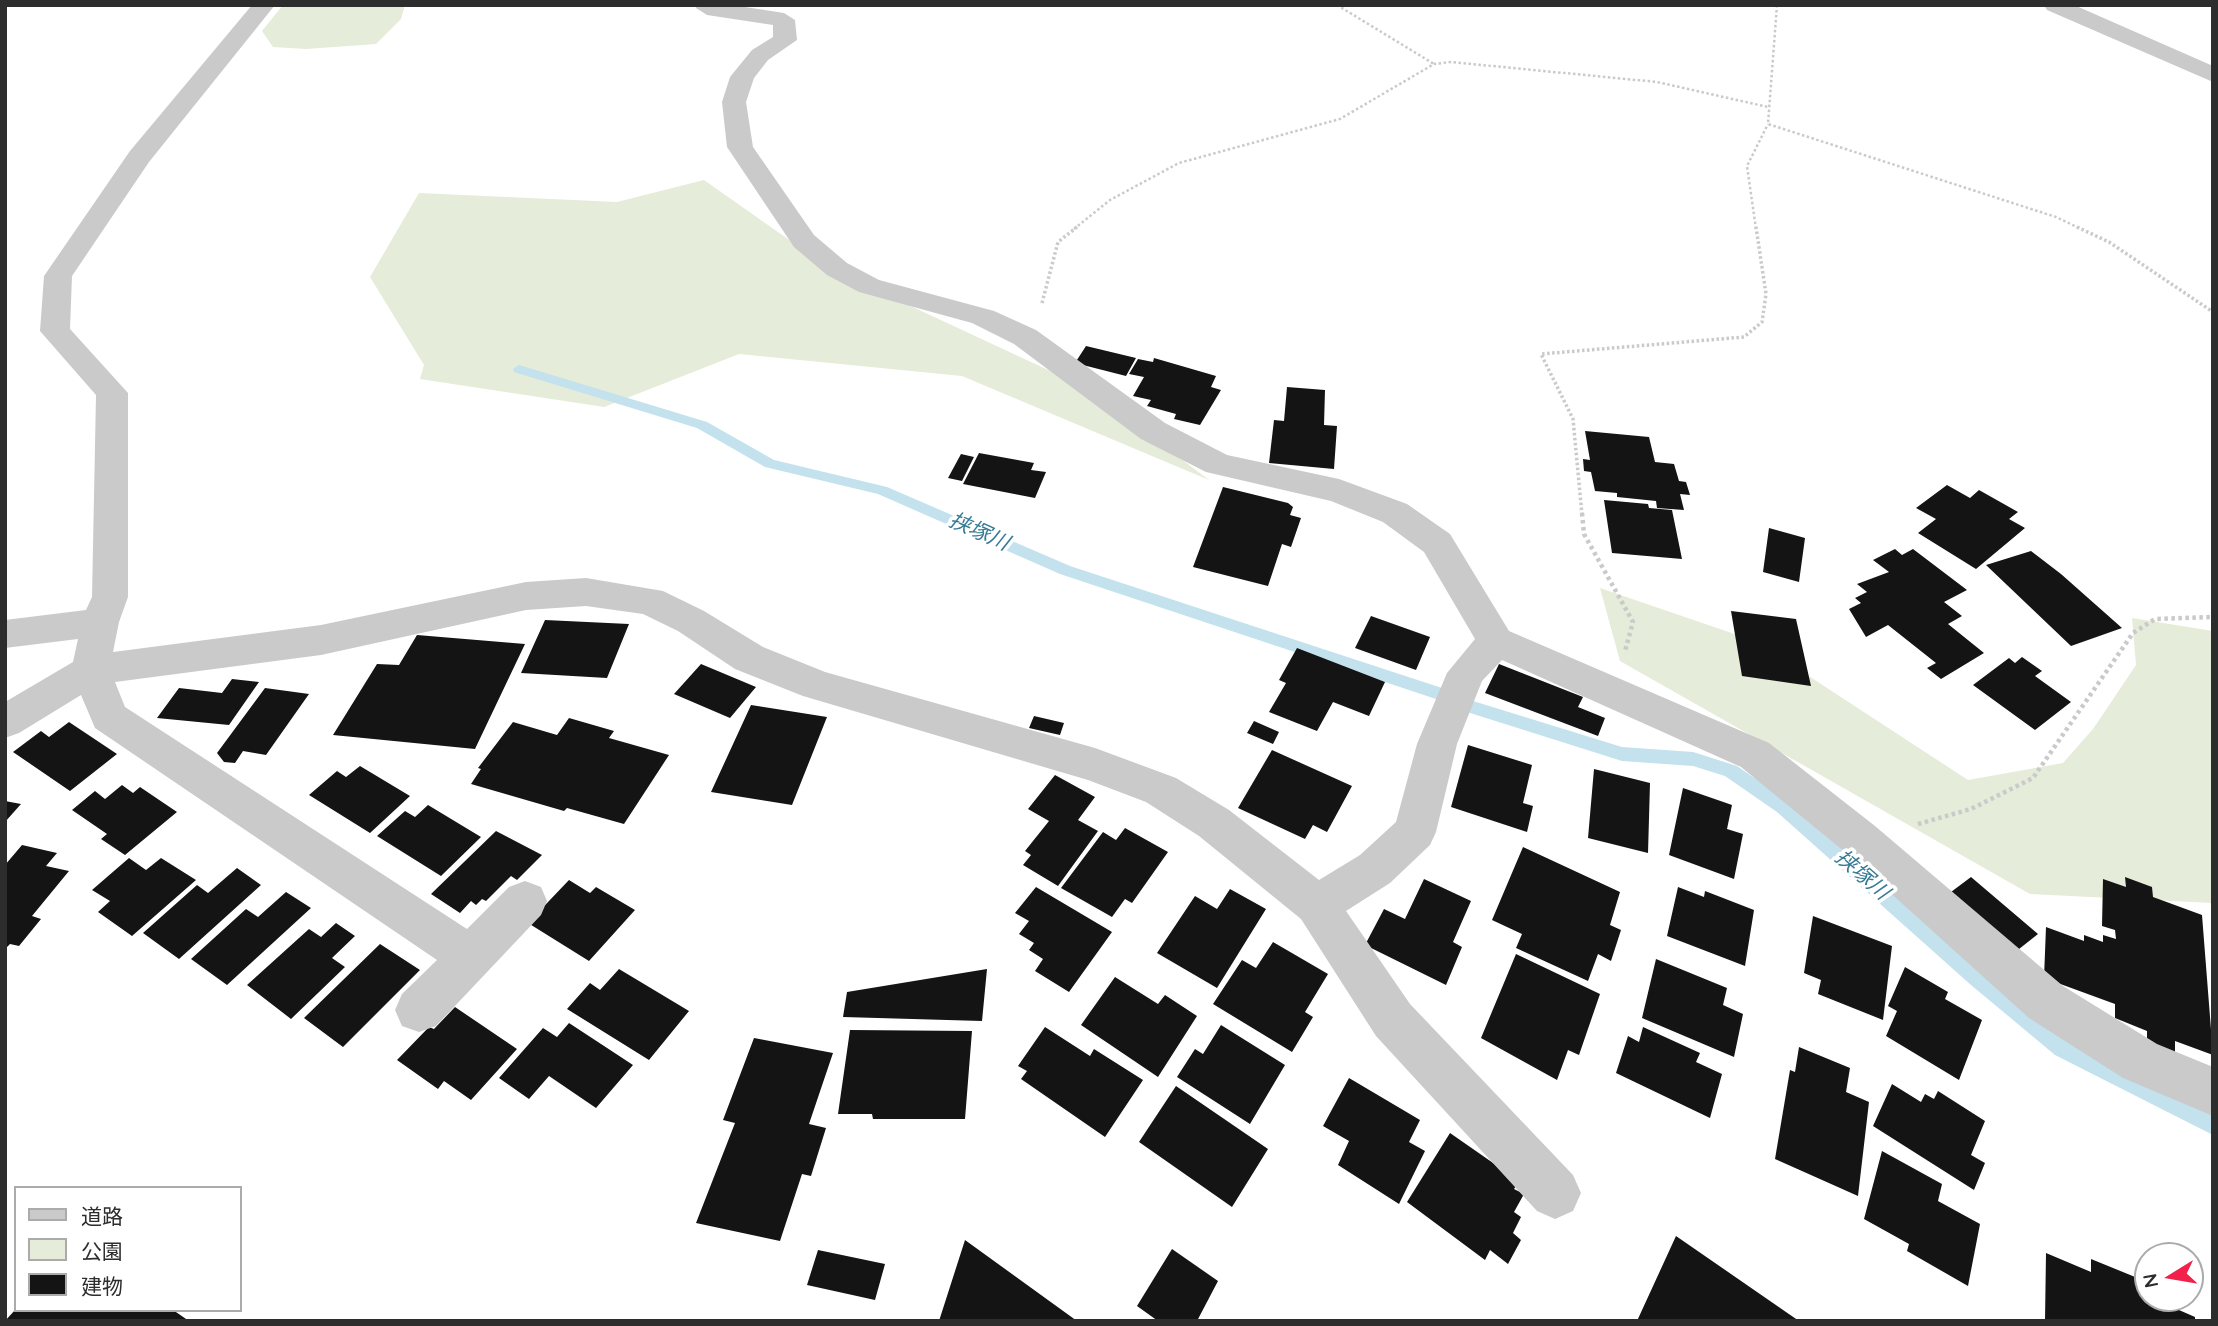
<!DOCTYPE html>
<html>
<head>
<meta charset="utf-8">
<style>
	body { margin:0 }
	#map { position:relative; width:2218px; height:1326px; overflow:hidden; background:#fff; font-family:Quicksand,"Noto Sans JP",sans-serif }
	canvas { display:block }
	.frame { position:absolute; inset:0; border:7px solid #2d2d2d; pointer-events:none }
	.legend { position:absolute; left:14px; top:1186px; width:228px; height:126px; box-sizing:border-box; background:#fff; border:2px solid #ababab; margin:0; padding:9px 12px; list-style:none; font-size:21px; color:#2d2d2d }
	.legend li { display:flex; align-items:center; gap:14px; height:35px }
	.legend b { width:35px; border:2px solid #ababab }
	.north { position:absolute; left:2134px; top:1242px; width:70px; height:70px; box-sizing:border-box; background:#fff; border:2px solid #ababab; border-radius:50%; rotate:259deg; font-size:19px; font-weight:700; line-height:28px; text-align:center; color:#2d2d2d }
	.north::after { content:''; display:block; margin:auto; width:24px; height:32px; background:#f2214b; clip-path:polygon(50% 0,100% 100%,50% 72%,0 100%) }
</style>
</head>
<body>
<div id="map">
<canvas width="2218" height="1326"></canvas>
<div class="frame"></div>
<ul class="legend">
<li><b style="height:9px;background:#cacaca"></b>道路</li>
<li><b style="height:19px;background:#e5ecd9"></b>公園</li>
<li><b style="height:19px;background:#141414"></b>建物</li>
</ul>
<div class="north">N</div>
</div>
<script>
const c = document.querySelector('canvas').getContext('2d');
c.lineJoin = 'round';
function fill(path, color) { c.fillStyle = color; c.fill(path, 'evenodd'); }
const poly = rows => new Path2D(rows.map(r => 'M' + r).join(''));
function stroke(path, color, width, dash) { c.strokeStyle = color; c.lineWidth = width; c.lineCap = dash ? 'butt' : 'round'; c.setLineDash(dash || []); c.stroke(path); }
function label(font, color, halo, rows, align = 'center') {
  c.font = font + ' Quicksand,"Noto Sans JP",sans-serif'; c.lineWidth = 7; c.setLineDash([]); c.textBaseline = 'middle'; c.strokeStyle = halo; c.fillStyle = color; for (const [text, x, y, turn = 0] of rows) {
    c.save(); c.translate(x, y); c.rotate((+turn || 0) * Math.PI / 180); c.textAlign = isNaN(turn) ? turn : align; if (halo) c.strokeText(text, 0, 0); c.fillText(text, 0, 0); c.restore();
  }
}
fill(poly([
	[283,5,405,5,401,19,376,44,306,49,273,47,262,31],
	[704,180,829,268,1089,389,1209,480,962,376,739,354,604,407,420,379,424,365,370,277,419,193,617,202],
	[1600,588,1755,641,1968,780,2063,763,2093,729,2136,665,2132,618,2213,631,2213,903,2030,894,1620,661]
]), '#e5ecd9');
fill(poly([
	[519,365,707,422,774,460,887,487,1070,566,1448,690,1450,695,1448,700,1442,701,1060,574,878,494,765,467,697,428,514,372,513,369,519,365],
	[1473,701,1622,747,1693,752,1737,766,1789,802,1985,973,2069,1041,2213,1114,2213,1135,2055,1055,1971,985,1777,812,1725,776,1693,766,1622,761,1467,712,1465,707,1467,702,1473,701]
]), '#c3e2ed');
fill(poly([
	[1086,346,1136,358,1126,376,1075,363],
	[1154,358,1216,376,1211,387,1221,390,1200,425,1174,419,1176,414,1147,406,1151,400,1133,396,1144,377,1129,374,1138,359,1153,362],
	[1287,387,1325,390,1324,425,1337,426,1334,469,1269,463,1274,420,1284,421],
	[1585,431,1649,437,1655,462,1674,464,1679,481,1686,482,1690,495,1680,494,1684,510,1657,508,1656,501,1617,497,1617,493,1595,491,1591,472,1584,471,1583,459,1590,460],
	[979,453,1034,463,1031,470,1046,472,1035,498,963,484],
	[961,454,974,457,962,481,948,478],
	[1947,485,1970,498,1979,490,2018,512,2009,519,2025,528,1976,569,1918,533,1936,519,1916,508],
	[1223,487,1288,503,1293,507,1290,515,1301,518,1291,547,1282,544,1268,586,1193,567],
	[1604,500,1648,504,1649,508,1672,510,1682,559,1612,553],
	[1769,528,1805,538,1799,582,1763,572],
	[1895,549,1902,555,1913,549,1967,590,1944,602,1962,616,1948,624,1984,653,1941,679,1927,668,1936,663,1888,625,1866,637,1849,609,1861,603,1855,598,1867,592,1857,584,1889,572,1873,560],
	[2031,551,2061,574,2122,628,2071,646,1986,565],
	[1731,611,1796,619,1811,686,1742,676],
	[1371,616,1430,637,1416,670,1355,648],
	[545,620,629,624,607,678,521,673],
	[417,635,525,644,475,749,333,735,377,664,399,665],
	[1297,648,1385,682,1369,716,1333,702,1317,731,1269,712,1286,683,1279,680],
	[2022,657,2042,671,2035,676,2071,702,2035,730,1973,685,2009,658,2015,663],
	[701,664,756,687,730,718,674,694],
	[1499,664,1583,697,1578,707,1605,718,1598,736,1485,693],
	[232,679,259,682,229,725,157,718,179,688,222,693],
	[265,688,309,694,266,755,243,751,235,763,224,762,217,753],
	[751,705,827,717,792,805,711,792],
	[1034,716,1064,723,1060,735,1029,728],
	[569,718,614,731,609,738,669,755,624,824,567,808,564,811,471,784,481,769,478,768,513,722,557,735],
	[1254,721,1279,732,1273,744,1247,733],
	[69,722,117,754,70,791,13,752,41,731,49,737],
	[1468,745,1532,765,1523,803,1533,806,1527,832,1451,807],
	[1272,750,1352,786,1327,832,1313,825,1305,839,1238,808],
	[360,766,410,796,370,833,309,795,337,771,346,777],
	[1594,769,1650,783,1648,853,1588,838],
	[1055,775,1095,797,1078,820,1098,831,1058,886,1023,865,1031,855,1025,851,1049,821,1028,809],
	[122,785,133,793,140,787,177,812,125,855,101,839,107,834,72,810,95,791,105,799],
	[1683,788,1732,805,1727,829,1743,834,1734,879,1669,855],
	[5,801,21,804,5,822],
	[428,805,481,837,441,876,377,836,405,811,415,817],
	[1125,828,1168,852,1132,903,1125,899,1112,917,1061,888,1103,832,1116,840],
	[496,831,542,855,517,880,511,876,486,901,482,899,476,905,471,901,460,913,431,894],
	[22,845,57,853,46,866,69,871,32,916,41,919,19,946,10,944,5,949,5,865],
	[1523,847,1620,892,1610,925,1621,930,1611,961,1598,954,1588,981,1516,948,1522,934,1492,920],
	[129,858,146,870,161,858,196,880,132,936,98,912,110,901,92,890],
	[237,868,261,885,179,959,143,933,197,885,208,893],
	[1971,877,2038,934,2014,953,1947,895],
	[2125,877,2152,887,2153,897,2202,915,2213,1055,2175,1041,2175,1053,2147,1042,2147,1031,2115,1018,2115,1004,2044,978,2046,927,2084,941,2084,935,2103,942,2103,935,2116,939,2115,930,2102,926,2103,879,2126,887],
	[1424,879,1471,901,1453,942,1462,947,1446,985,1365,945,1384,909,1405,919],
	[569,880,590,893,596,887,635,910,589,961,528,923],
	[1036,887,1112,932,1069,992,1035,971,1043,959,1029,950,1034,943,1019,934,1029,921,1015,913],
	[1678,887,1704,897,1705,891,1754,910,1745,966,1667,936],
	[1230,889,1266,909,1217,988,1157,953,1195,896,1217,909],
	[286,892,311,908,227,985,191,959,246,909,258,917],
	[1813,916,1892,946,1883,1020,1818,994,1821,980,1804,973],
	[336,923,355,936,332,958,345,967,291,1019,247,985,309,929,321,937],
	[1273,942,1328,974,1305,1012,1313,1017,1292,1052,1213,1004,1242,960,1256,968],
	[380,944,420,970,343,1047,304,1018],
	[1516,954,1600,994,1579,1055,1568,1050,1557,1080,1481,1038],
	[1656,959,1727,988,1723,1005,1743,1014,1734,1057,1642,1018],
	[1905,967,1948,992,1945,999,1982,1020,1959,1080,1886,1036,1897,1011,1888,1006],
	[619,969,689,1011,649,1060,567,1009,590,983,600,990],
	[987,969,982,1021,843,1017,847,992],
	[1115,977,1158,1004,1165,995,1197,1016,1158,1077,1081,1025],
	[455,1007,517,1049,471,1100,444,1081,438,1089,397,1060,429,1027,434,1029],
	[569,1023,633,1065,596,1108,549,1076,529,1099,499,1078,543,1028,557,1037],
	[1221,1025,1285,1065,1250,1124,1177,1077,1195,1049,1203,1054],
	[1045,1027,1090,1056,1094,1049,1143,1080,1105,1137,1021,1079,1027,1071,1018,1066],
	[1643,1027,1700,1053,1696,1062,1722,1074,1710,1118,1616,1073,1628,1036,1639,1042],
	[850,1030,972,1031,965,1119,873,1119,872,1114,838,1114],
	[754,1038,833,1053,809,1124,826,1128,811,1176,802,1174,780,1241,696,1223,735,1123,723,1120],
	[1799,1047,1850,1068,1846,1092,1869,1102,1858,1196,1775,1159,1790,1070,1795,1072],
	[1349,1078,1420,1120,1409,1142,1425,1151,1399,1204,1338,1165,1349,1141,1323,1126],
	[1892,1084,1921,1102,1925,1094,1934,1099,1938,1091,1985,1121,1971,1155,1985,1163,1974,1190,1873,1126],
	[1176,1086,1268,1149,1232,1207,1139,1142],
	[1450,1133,1519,1181,1514,1189,1524,1194,1514,1212,1521,1217,1513,1233,1521,1240,1508,1264,1490,1250,1485,1260,1407,1202],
	[1882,1151,1942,1184,1938,1201,1980,1224,1968,1286,1907,1251,1909,1244,1864,1219],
	[1676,1236,1799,1321,1637,1321],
	[965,1240,1077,1321,939,1321],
	[1172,1249,1218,1281,1197,1321,1158,1321,1137,1306],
	[818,1250,885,1264,875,1300,807,1285],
	[2046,1253,2091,1272,2091,1259,2140,1279,2140,1293,2195,1317,2195,1321,2045,1321],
	[15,1310,173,1310,189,1321,5,1321]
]), '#141414');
stroke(poly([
	[1337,5,1434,64],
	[1777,5,1768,124,2056,217,2081,229],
	[1074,229,1110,200,1179,163,1340,119,1434,64,1451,62,1657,82,1768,107],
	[1756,229,1747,166,1768,124]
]), '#cacaca', 2.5, [2.5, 2.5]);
stroke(poly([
	[2077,227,2109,242,2213,312],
	[1042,303,1058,242,1077,227],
	[1582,515,1573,419,1541,354,1744,337,1762,322,1766,294,1756,227]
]), '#cacaca', 3.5, [2.5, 2.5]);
stroke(poly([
	[1582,513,1584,534,1633,622,1625,651],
	[1918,824,1971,809,2033,778,2133,633,2155,619,2213,617]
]), '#cacaca', 4.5, [3.5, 3.5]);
fill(poly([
	[252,5,275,5,149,162,72,276,70,329,128,393,128,597,119,622,113,652,321,625,526,582,586,578,663,591,704,611,763,647,825,672,1095,748,1176,778,1229,810,1319,880,1360,855,1396,822,1417,744,1447,673,1475,639,1424,552,1383,522,1331,501,1206,472,1141,439,1014,344,972,323,859,292,827,275,794,247,727,147,722,102,730,77,752,50,773,37,773,25,707,15,696,8,697,5,732,5,784,13,795,20,797,40,768,60,754,78,746,102,753,147,814,235,847,263,879,280,994,311,1036,330,1165,423,1227,455,1339,479,1407,504,1450,534,1509,631,1769,743,1875,826,2063,986,2157,1044,2213,1067,2213,1116,2123,1078,2029,1018,1845,852,1741,767,1502,660,1482,681,1457,744,1436,832,1430,845,1390,883,1346,911,1410,1004,1573,1175,1581,1193,1573,1211,1555,1219,1537,1211,1376,1036,1301,919,1199,836,1146,802,1088,780,803,696,735,669,678,631,643,614,586,606,526,610,321,655,115,682,125,707,467,929,509,887,525,881,541,887,547,901,541,915,436,1026,419,1032,402,1026,395,1010,402,994,437,960,95,728,81,695,19,733,5,738,5,702,73,662,78,639,5,648,5,620,86,610,92,597,96,395,40,331,44,276,130,151,252,5]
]), '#cacaca');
fill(poly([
	[2044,5,2074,5,2213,66,2213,82,2047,10,2044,5]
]), '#cacaca');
label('italic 21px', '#357c94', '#fff', [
	["挟塚川",979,532,24],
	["挟塚川",1862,875,41]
]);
</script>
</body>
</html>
